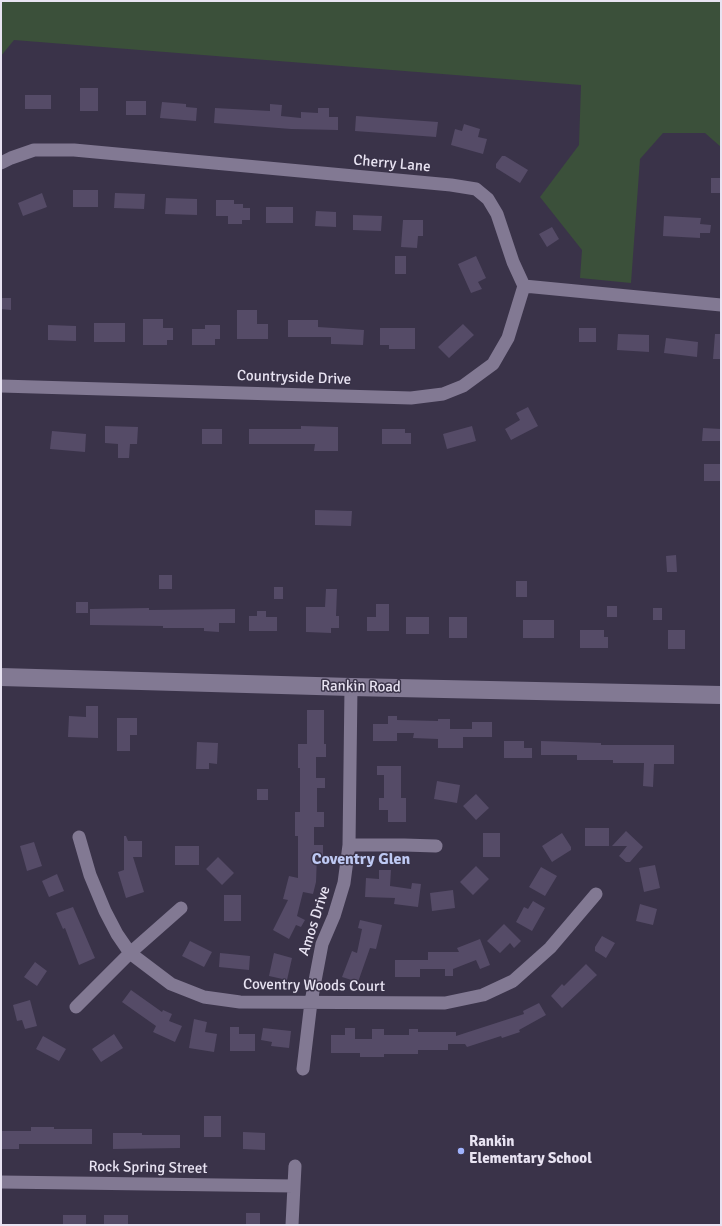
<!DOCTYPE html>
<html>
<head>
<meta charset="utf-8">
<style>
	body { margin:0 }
	#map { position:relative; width:722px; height:1226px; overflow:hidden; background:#3a3349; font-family:Signika,sans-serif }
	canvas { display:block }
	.frame { position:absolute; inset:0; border:2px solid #e8e3f2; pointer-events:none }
</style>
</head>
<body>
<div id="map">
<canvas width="722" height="1226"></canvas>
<div class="frame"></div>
</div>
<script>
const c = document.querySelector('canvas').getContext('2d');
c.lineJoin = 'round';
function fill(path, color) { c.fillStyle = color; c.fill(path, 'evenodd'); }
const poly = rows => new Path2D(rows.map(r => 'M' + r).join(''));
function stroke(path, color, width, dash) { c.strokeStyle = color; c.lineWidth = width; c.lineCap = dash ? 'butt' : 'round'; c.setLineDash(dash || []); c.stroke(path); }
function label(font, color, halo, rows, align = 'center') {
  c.font = font + ' Signika,sans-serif'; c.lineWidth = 3; c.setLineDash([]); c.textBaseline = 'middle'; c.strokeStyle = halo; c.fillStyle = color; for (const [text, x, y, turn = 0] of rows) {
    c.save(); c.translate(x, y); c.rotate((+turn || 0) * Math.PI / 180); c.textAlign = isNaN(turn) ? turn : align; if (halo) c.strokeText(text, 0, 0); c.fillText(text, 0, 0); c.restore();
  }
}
fill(poly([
	[1,1,721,1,721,147,705,133,663,133,640,159,631,283,580,278,582,250,540,197,579,145,581,85,14,40,1,56]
]), '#3b503a');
fill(poly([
	[80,88,98,88,98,111,80,111],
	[25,95,51,95,51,109,25,109],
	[126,101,146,101,146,115,126,115],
	[162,102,186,104,186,107,197,108,196,121,160,118],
	[270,104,282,105,281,116,301,118,301,112,318,113,318,108,329,108,329,117,338,117,338,130,291,129,214,123,215,108,270,111],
	[356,116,438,122,436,137,355,131],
	[464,124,480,129,478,137,487,139,483,154,451,145,455,129,462,131],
	[502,156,505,156,528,170,520,183,496,168,496,164],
	[711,178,721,178,721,193,711,193],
	[73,190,98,190,98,207,73,207],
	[42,193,47,207,23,216,18,203],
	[115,193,145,194,144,209,114,208],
	[166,198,197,199,197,215,165,214],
	[216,200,234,200,234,204,243,204,243,208,250,208,250,220,242,220,242,224,228,224,228,216,216,216],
	[266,207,293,207,293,223,266,223],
	[316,211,336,212,336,227,315,226],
	[353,215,382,216,381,231,353,230],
	[664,216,701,218,700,224,711,225,710,233,700,233,700,238,663,236],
	[403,220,423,220,423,236,418,236,417,248,401,247],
	[552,227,559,239,547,247,539,234],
	[395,256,406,256,406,274,395,274],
	[476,256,486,278,478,282,482,289,471,293,458,264],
	[1,298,11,298,11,310,1,309],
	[237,310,257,310,257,324,268,324,268,339,237,339],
	[143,319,163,319,163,328,173,328,173,340,167,340,167,345,143,345],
	[288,320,318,320,318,327,364,330,363,345,331,344,331,337,288,337],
	[94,323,125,323,125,342,94,342],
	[463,324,474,335,449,358,438,347],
	[48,325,76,326,76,341,48,340],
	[205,325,220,325,220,339,215,339,215,345,192,345,192,329,205,329],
	[380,328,415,328,415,349,389,349,389,345,380,345],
	[579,328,596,328,596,342,579,342],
	[618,334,649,335,649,352,617,350],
	[715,334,721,334,721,359,713,359],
	[666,338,698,342,697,357,664,353],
	[528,407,538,426,511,440,505,429,520,420,516,413],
	[105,426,138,427,137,444,130,444,129,458,118,458,118,444,105,443],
	[301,426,338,427,338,451,314,451,315,444,249,444,249,429,301,429],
	[472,426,476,441,447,449,443,434],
	[703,428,721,429,721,441,702,441],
	[202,429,222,429,222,444,202,444],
	[382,429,405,429,405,433,411,433,411,444,382,444],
	[52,431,86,434,85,452,50,449],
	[704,464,721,464,721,481,704,481],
	[315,510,352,511,351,526,315,525],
	[676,555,677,572,667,572,666,556],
	[159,575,172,575,172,589,159,589],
	[516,581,527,581,527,597,516,597],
	[274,587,283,587,283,599,274,599],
	[326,589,337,589,336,616,339,616,339,628,331,628,331,633,306,632,306,607,325,607],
	[76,602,88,602,88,613,76,613],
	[376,604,389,604,389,631,367,631,367,617,376,617],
	[607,606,617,606,617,617,607,617],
	[149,608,149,610,235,609,235,623,219,623,219,632,204,631,204,628,163,628,163,626,90,625,90,609],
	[653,608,662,608,662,620,653,620],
	[257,611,266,611,266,617,277,617,277,631,249,631,249,616,257,616],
	[406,617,429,617,429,634,406,634],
	[449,617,467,617,467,638,449,638],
	[523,620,554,620,554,638,523,638],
	[580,630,604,630,604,637,608,637,608,648,580,648],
	[668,630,685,630,685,649,668,649],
	[86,706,98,706,98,738,68,737,69,716,86,717],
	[307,710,324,710,324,744,326,744,326,757,316,757,316,778,325,778,325,788,317,788,317,812,324,812,324,827,314,827,314,845,323,845,323,856,317,856,316,882,313,894,303,892,297,916,305,920,301,927,296,925,289,939,273,930,288,900,283,899,289,876,298,878,298,836,295,836,295,812,300,812,300,768,298,768,298,744,307,744],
	[388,716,397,716,397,720,438,721,438,719,450,719,450,729,472,729,472,722,492,722,492,737,463,737,463,748,438,748,438,739,413,738,414,733,397,733,397,741,373,741,373,724,388,724],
	[117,718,137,718,137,735,130,735,130,751,117,751],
	[504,741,524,741,524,748,532,748,532,758,504,758],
	[541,741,601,743,601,745,674,745,674,764,654,764,653,787,643,786,644,763,613,763,613,760,577,760,577,755,541,755],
	[197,742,218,743,217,764,209,763,209,769,196,769],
	[377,766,401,766,401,798,406,798,406,822,388,822,388,810,379,810,379,798,384,798,384,775,377,775],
	[437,781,460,785,457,803,434,799],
	[257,789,268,789,268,800,257,800],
	[476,794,489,808,476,820,463,806],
	[585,828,609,828,609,846,585,846],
	[626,831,643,847,630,862,626,862,619,856,627,846,612,846],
	[483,833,500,833,500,857,483,857],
	[562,833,571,847,571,850,552,862,542,846],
	[124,836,126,836,128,841,142,841,142,857,133,857,144,892,126,898,118,872,124,870],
	[34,842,42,866,27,871,20,846],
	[175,846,199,846,199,865,175,865],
	[218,857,234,873,222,885,206,869],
	[655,865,660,888,644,892,639,868],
	[476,866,489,879,473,895,460,882],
	[541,867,557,876,545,896,529,887],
	[379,870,391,870,390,886,411,889,412,883,421,884,418,907,394,904,395,898,365,897,366,878,379,879],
	[57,874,64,891,49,897,42,881],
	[453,890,455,908,432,911,430,893],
	[224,895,241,895,241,921,224,921],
	[533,901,545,908,532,931,516,922,524,907,528,909],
	[640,904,657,909,653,925,636,921],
	[73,907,95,958,79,965,65,928,63,929,56,913],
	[360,920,382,925,376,949,370,948,358,982,342,977,352,951,357,953,362,929,358,928],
	[504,924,521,941,514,948,510,943,500,953,487,941],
	[602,936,615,943,606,958,595,951,595,947],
	[480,939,490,965,480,969,476,960,453,969,453,976,445,976,445,969,420,969,420,977,395,977,395,960,428,960,428,952,459,952,457,948],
	[190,941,212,952,204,967,182,956],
	[220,953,250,956,249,970,219,967],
	[274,953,292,958,287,980,269,976],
	[35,962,47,971,37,986,24,977],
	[586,964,597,975,562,1008,551,996,562,984,564,986],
	[131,990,162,1012,163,1010,172,1014,169,1021,182,1026,175,1042,153,1032,156,1026,122,1002],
	[30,1000,37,1026,25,1029,22,1020,17,1021,13,1005],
	[539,1003,546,1015,519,1030,520,1032,502,1038,501,1036,467,1047,465,1044,448,1044,448,1050,418,1050,418,1054,384,1054,384,1057,360,1057,360,1053,331,1053,331,1035,345,1035,345,1028,355,1028,355,1039,372,1039,372,1029,384,1029,384,1035,409,1035,409,1029,418,1029,418,1032,456,1032,456,1036,524,1014,523,1011],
	[194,1019,207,1022,205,1032,217,1034,214,1052,189,1048],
	[230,1027,239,1027,239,1034,255,1034,255,1051,230,1051],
	[263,1028,291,1031,289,1048,271,1046,272,1042,261,1040],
	[114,1034,123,1048,101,1062,92,1049],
	[43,1036,66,1049,59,1061,36,1049],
	[204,1116,221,1116,221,1137,204,1137],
	[31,1127,54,1127,54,1129,92,1129,92,1144,19,1144,19,1149,1,1149,1,1131,31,1131],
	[243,1132,265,1133,265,1150,243,1149],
	[113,1133,142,1133,142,1135,180,1135,180,1148,113,1149],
	[246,1213,260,1213,260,1225,246,1225],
	[63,1215,86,1215,86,1225,63,1225],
	[104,1215,128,1215,128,1225,104,1225]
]), '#554b67');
stroke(poly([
	[1,163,11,158,34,150,74,150,451,185,476,189,488,199,497,214,513,262,524,286,721,305],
	[1,386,411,398,443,394,463,386,493,364,508,338,524,286],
	[79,837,90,875,105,911,117,934,130,953,171,984,204,997,240,1002,445,1003,483,995,513,981,550,948,596,894],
	[349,845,404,845,436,846],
	[76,1007,130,953,181,908],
	[303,1069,311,1002,322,944,334,916,344,883,349,845,351,687],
	[1,1182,294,1186],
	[292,1225,295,1166]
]), '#827993', 13);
stroke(poly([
	[1,677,351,687,721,695]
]), '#827993', 18);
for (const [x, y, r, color] of [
	[461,1151,4,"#a0b3fd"]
]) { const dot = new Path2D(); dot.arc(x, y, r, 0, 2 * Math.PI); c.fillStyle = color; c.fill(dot); stroke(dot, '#3a3349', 1.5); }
label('15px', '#e8e3f2', '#3a3349', [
	["Cherry Lane",392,164,5],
	["Countryside Drive",294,378,2],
	["Rankin Road",361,687,1],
	["Amos Drive",315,921,-72],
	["Coventry Woods Court",314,986,1],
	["Rock Spring Street",148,1168,1]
]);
label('bold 15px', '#e8e3f2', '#3a3349', [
	["Rankin",469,1142],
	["Elementary School",469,1159]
], 'left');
label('bold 16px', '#bec9f3', '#3a3349', [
	["Coventry Glen",361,860]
]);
</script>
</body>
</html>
